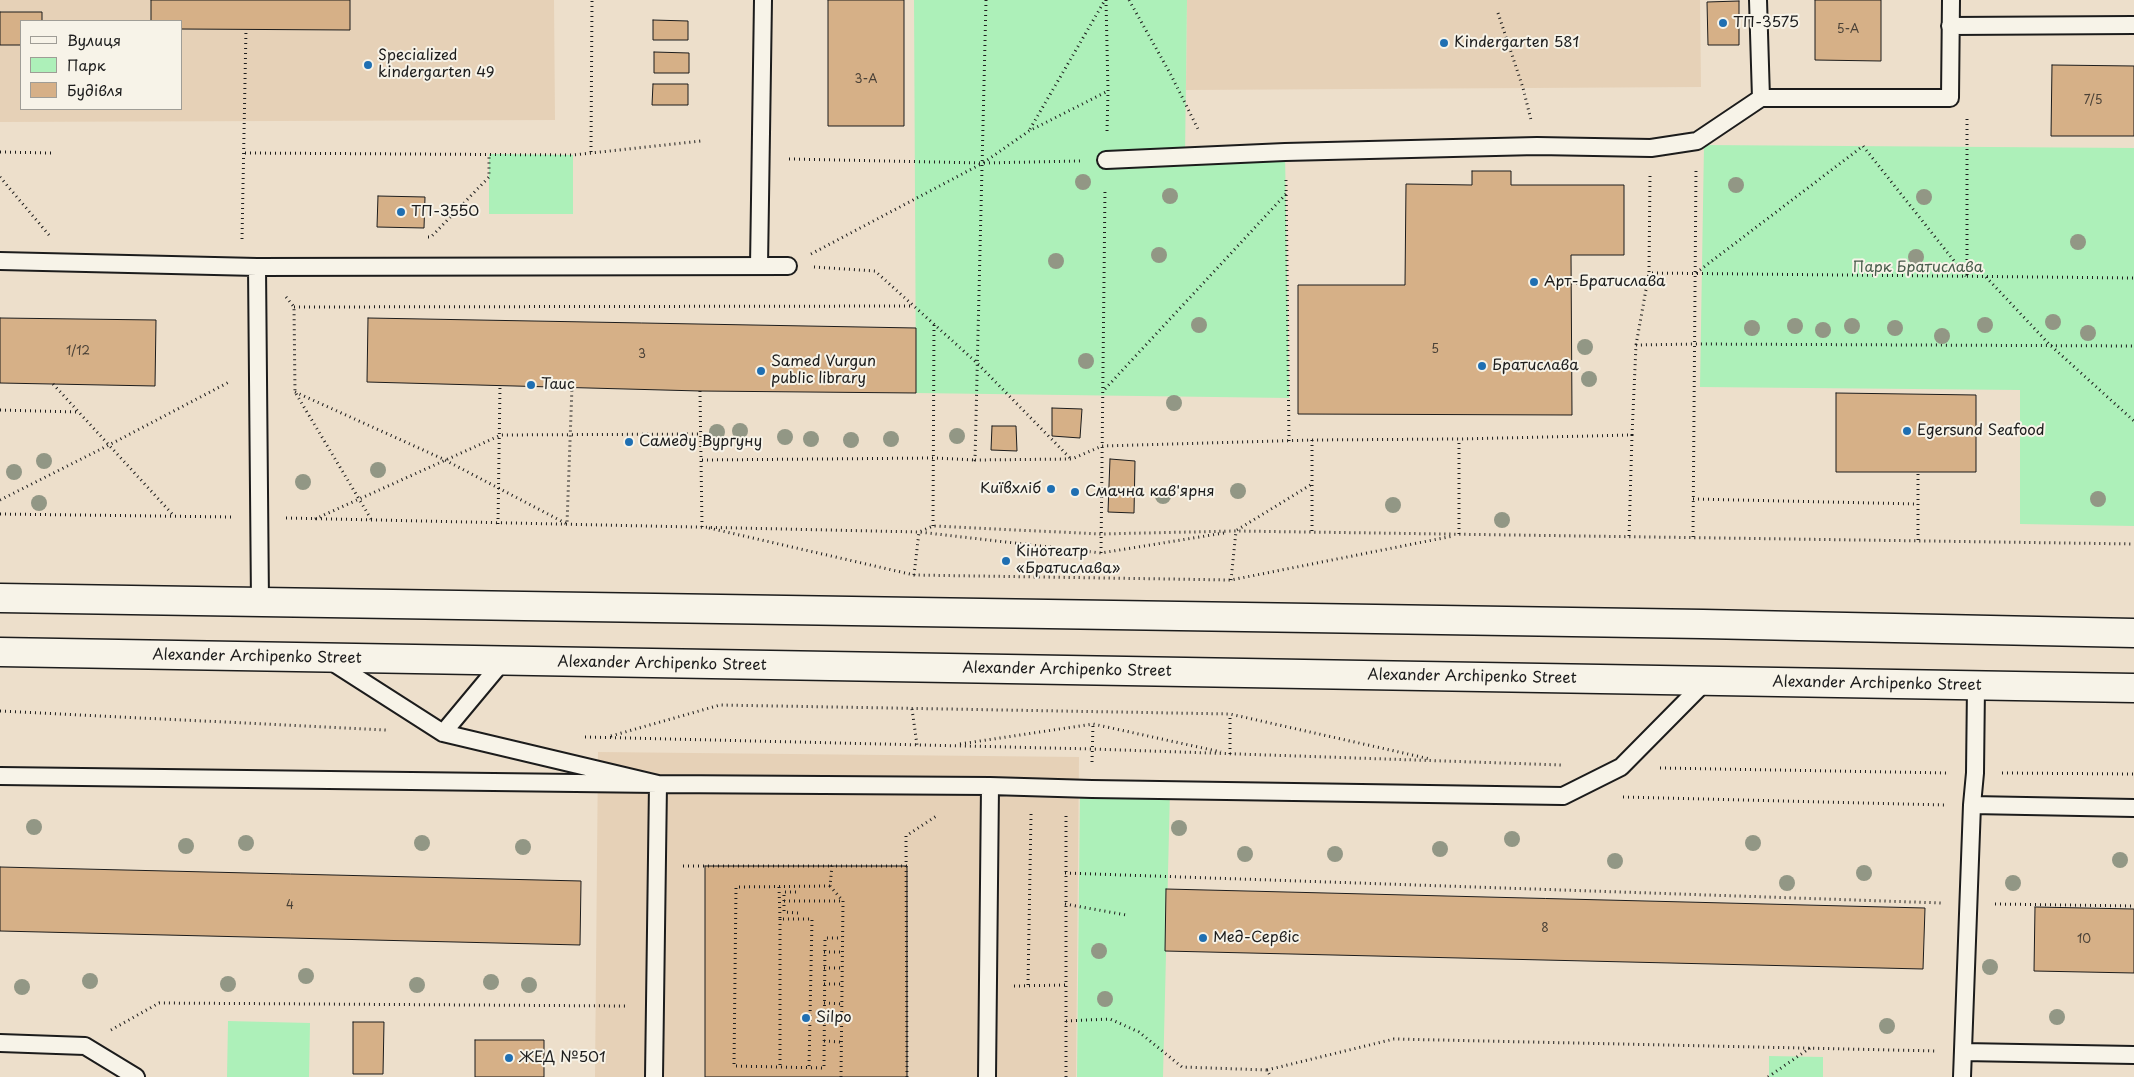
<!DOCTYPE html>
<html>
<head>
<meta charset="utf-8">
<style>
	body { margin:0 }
	#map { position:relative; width:2134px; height:1077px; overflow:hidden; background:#eddfcb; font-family:"Playpen Sans",sans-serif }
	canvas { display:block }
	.legend { position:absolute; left:20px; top:20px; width:162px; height:90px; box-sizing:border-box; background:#f7f3e8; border:1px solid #9f9d96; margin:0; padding:6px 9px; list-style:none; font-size:15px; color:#1c1c1c }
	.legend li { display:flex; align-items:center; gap:10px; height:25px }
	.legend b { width:25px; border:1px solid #9f9d96 }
</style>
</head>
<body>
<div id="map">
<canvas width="2134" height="1077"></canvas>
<ul class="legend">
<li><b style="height:6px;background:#f7f3e8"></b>Вулиця</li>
<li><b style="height:14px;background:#adf0b9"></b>Парк</li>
<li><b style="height:14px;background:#d6b087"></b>Будівля</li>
</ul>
</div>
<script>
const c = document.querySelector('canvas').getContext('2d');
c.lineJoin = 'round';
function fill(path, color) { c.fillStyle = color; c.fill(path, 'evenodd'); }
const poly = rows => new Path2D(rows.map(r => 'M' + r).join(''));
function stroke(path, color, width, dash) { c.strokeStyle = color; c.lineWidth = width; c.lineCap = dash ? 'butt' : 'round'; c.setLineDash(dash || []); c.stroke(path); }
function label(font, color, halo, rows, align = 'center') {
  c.font = font + ' "Playpen Sans",sans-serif'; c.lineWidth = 4; c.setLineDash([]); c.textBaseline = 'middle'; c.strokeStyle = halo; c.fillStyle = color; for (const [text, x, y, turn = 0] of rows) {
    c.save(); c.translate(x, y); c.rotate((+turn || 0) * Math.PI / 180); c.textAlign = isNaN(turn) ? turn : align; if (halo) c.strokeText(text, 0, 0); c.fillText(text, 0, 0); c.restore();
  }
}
fill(poly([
	[0,0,554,0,555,120,0,122],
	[21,21,181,21,181,109,21,109],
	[1187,0,1700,0,1701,87,1186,90],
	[598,752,1079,757,1076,1077,595,1077]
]), '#e6d1b7');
fill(poly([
	[914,0,1187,0,1185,156,1285,152,1289,398,916,393],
	[1704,145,2134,148,2134,526,2020,524,2020,390,1700,387],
	[489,154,573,155,573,214,489,214],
	[1080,790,1170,791,1163,1077,1077,1077],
	[228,1021,310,1023,309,1077,227,1077],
	[1769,1056,1823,1057,1823,1077,1769,1077]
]), '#adf0b9');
const building = poly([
	[151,0,350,0,350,30,181,29,181,21,151,21,151,0],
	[828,0,904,0,904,126,828,126,828,0],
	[1815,0,1881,0,1881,61,1815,60,1815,0],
	[1739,1,1739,45,1708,45,1707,2,1739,1],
	[0,12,42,12,42,21,21,21,21,45,0,45,0,12],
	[653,20,688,21,688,40,653,40,653,20],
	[654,52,689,53,689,73,654,73,654,52],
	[2052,65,2134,66,2134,136,2051,136,2052,65],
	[653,84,688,84,688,105,652,105,653,84],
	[1472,171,1511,171,1511,185,1624,185,1624,255,1571,255,1572,415,1298,414,1298,285,1405,285,1406,184,1472,185,1472,171],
	[378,196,425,197,424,228,377,227,378,196],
	[0,318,156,320,155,386,0,383,0,318],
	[368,318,916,328,916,393,700,391,367,382,368,318],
	[1836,393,1976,395,1976,472,1836,472,1836,393],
	[1052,408,1082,409,1080,438,1052,436,1052,408],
	[992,426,1016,426,1017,451,991,450,992,426],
	[1110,459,1135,461,1134,513,1108,512,1110,459],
	[705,866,907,866,907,1077,705,1077,705,866],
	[0,867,581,881,580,945,0,931,0,867],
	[1166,889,1925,908,1923,969,1165,951,1166,889],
	[2035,907,2134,909,2134,973,2034,971,2035,907],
	[353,1022,384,1022,383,1074,353,1074,353,1022],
	[475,1040,544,1040,544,1077,475,1077,475,1040]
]);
fill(building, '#d6b087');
stroke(building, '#1c1c1c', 1);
const service = poly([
	[1758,0,1761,98],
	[1950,26,2134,25],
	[1106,160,1285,152,1537,146,1651,148,1697,141,1761,98,1950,98,1951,0],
	[0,261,257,267,788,266],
	[759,266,763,0],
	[257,267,260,603],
	[329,660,443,733,658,784,654,1077],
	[443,733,503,661],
	[0,776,658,784,990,786,1092,789,1563,796,1621,767,1706,681],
	[1972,805,2134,808],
	[0,1043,85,1046,136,1077],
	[1963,1052,2134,1055],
	[987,1077,990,786],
	[1962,1077,1972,805,1975,773,1976,686]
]);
const secondary = poly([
	[0,598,1703,624,2134,633],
	[0,652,2134,688]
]);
stroke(service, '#1c1c1c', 20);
stroke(secondary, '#1c1c1c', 31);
stroke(poly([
	[986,0,975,460,1072,459,1102,446,1312,440,1459,439,1632,435,1629,537],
	[1106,0,1108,91,1107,132],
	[1129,0,1171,75,1198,129],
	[1498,13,1523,88,1531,120],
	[1030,129,1105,0],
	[0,152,51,153],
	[591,152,592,0],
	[245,153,573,155,701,141],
	[789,159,983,163,1080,161],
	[1650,176,1649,273,2134,278],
	[0,177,49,235],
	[1286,180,1289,441],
	[428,237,431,237,489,177,489,154],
	[242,239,246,29],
	[811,254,983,163,1029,131,1108,91],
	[814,267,875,271,977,363,1071,459],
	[1696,273,1863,146,1966,276],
	[1967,275,1967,119],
	[1986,277,2049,344,2134,421],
	[1571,283,1647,282],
	[286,297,294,307,295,392,371,519],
	[294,307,914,306],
	[1636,345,1649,273],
	[53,384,174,516],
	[1105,389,1286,194],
	[700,391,702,527],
	[295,392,443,459,567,524,572,387],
	[0,410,77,412],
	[1632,435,1636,345,1695,344,2134,346],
	[1312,440,1312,532],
	[702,460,935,458,975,460],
	[1918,474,1918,540],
	[1693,499,1918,504],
	[0,500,109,445,231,381],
	[0,514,232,517],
	[286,518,919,532,933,526,1100,534,1236,531,2134,544],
	[315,519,501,435,701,434],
	[498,524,500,385],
	[933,526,934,324],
	[709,528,914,575,1231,580,1453,536],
	[1237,530,1312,484],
	[1459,534,1459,439],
	[1693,537,1696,168],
	[1101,553,1105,188],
	[914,575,919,532,1101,553,1224,533],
	[1231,580,1236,531],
	[912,709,917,745],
	[0,711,386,730],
	[611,736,720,705,1230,714,1430,759],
	[585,737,1092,749,1561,765],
	[960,744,1093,724,1221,752],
	[1230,754,1230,714],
	[1092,762,1093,724],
	[1660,768,1948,773],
	[2002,773,2134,774],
	[1623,797,1944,805],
	[683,866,832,866],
	[1065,873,1942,903],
	[830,886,736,887,734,1066,824,1068,825,938,842,938],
	[779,887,780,919,812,919,809,1067],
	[784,901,842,901],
	[1065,904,1126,915],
	[1995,904,2134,906],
	[798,913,784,912,784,892,798,892],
	[780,919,780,1067],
	[824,952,842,952],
	[824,968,842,968],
	[824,984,842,984],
	[1028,985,1031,814],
	[1014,986,1066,985],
	[824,1003,842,1004],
	[1066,1021,1110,1019,1139,1032,1182,1067,1267,1070,1271,1077],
	[824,1022,841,1022],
	[111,1030,159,1003,627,1006],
	[824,1041,841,1042],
	[1267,1070,1394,1039,1937,1051],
	[841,1077,843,901,830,886,832,866,907,866],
	[907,1077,906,836,938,815],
	[1066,1077,1066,815],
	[1768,1077,1810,1048]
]), '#1c1c1c', 3, [1, 4]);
stroke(service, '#f7f3e8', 16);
stroke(secondary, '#f7f3e8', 28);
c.fillStyle = '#929785';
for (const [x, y] of [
	[1083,182],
	[1736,185],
	[1170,196],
	[1924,197],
	[2078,242],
	[1159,255],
	[1916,257],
	[1056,261],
	[2053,322],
	[1199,325],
	[1985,325],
	[1795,326],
	[1852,326],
	[1752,328],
	[1895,328],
	[1823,330],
	[2088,333],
	[1942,336],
	[1585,347],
	[1086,361],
	[1589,379],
	[1174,403],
	[740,431],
	[717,432],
	[957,436],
	[785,437],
	[811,439],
	[891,439],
	[851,440],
	[44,461],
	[378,470],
	[14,472],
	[303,482],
	[1238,491],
	[1163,496],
	[2098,499],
	[39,503],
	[1393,505],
	[1502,520],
	[34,827],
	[1179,828],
	[1512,839],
	[246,843],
	[422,843],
	[1753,843],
	[186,846],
	[523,847],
	[1440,849],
	[1245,854],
	[1335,854],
	[2120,860],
	[1615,861],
	[1864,873],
	[1787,883],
	[2013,883],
	[1099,951],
	[1990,967],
	[306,976],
	[90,981],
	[491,982],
	[228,984],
	[417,985],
	[529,985],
	[22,987],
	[1105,999],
	[2057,1017],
	[1887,1026]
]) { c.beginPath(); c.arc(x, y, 8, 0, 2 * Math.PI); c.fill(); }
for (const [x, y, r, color] of [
	[1723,23,5,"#1f6fb2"],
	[1444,43,5,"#1f6fb2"],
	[368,65,5,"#1f6fb2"],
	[401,212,5,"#1f6fb2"],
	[1534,282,5,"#1f6fb2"],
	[1482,366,5,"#1f6fb2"],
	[761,371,5,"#1f6fb2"],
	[531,385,5,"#1f6fb2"],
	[1907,431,5,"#1f6fb2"],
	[629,442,5,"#1f6fb2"],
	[1051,489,5,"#1f6fb2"],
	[1075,492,5,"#1f6fb2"],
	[1006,561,5,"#1f6fb2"],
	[1203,938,5,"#1f6fb2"],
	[806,1018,5,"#1f6fb2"],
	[509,1058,5,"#1f6fb2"]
]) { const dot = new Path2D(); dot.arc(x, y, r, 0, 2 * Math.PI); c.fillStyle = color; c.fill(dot); stroke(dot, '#f7f3e8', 2); }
label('12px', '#4a4137', null, [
	["5-А",1848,30],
	["3-А",866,80],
	["7/5",2093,101],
	["5",1435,350],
	["1/12",78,352],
	["3",642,355],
	["4",290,906],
	["8",1545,929],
	["10",2084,940]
]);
label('15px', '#1c1c1c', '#f7f3e8', [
	["ТП-3575",1733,23],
	["Kindergarten 581",1454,43],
	["Specialized",378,56],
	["kindergarten 49",378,73],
	["ТП-3550",411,212],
	["Арт-Братислава",1544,282],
	["Samed Vurgun",771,362],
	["public library",771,379],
	["Братислава",1492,366],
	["Таис",541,385],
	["Egersund Seafood",1917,431],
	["Самеду Вургуну",639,442],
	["Київхліб",1041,489,"right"],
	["Смачна кав'ярня",1085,492],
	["Кінотеатр",1016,552],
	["«Братислава»",1016,569],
	["Мед-Сервіс",1213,938],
	["Silpo",816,1018],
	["ЖЕД №501",519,1058]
], 'left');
label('15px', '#485c4b', '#f7f3e8', [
	["Парк Братислава",1918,268]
]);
label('15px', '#1c1c1c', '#f7f3e8', [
	["Alexander Archipenko Street",257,657,1],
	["Alexander Archipenko Street",662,664,1],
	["Alexander Archipenko Street",1067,670,1],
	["Alexander Archipenko Street",1472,677,1],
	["Alexander Archipenko Street",1877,684,1]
]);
</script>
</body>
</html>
